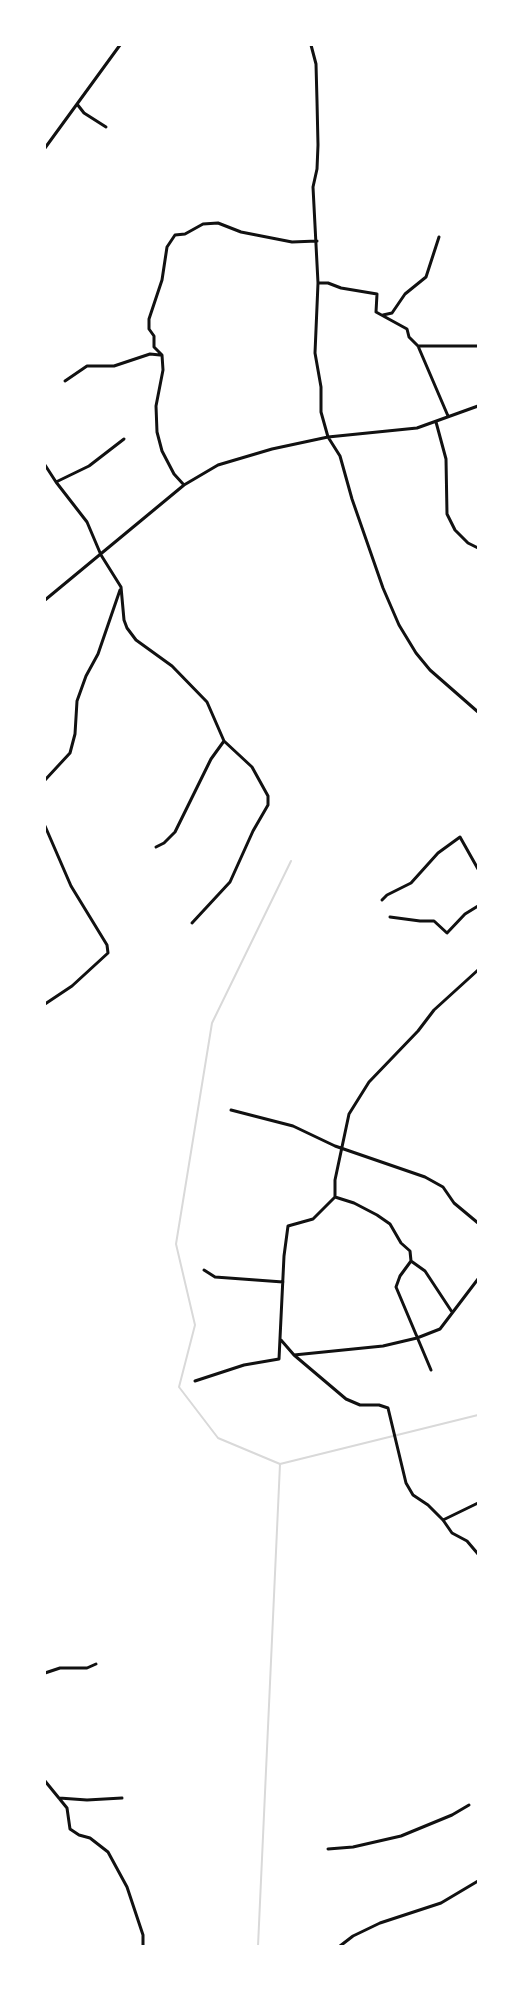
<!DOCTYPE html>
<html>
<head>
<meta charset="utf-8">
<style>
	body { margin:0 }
	#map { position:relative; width:523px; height:1991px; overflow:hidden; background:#fff; font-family:Lato,sans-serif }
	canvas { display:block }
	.frame { position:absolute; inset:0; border:46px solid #fff; pointer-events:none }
</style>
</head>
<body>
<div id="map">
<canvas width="523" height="1991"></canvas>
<div class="frame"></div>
</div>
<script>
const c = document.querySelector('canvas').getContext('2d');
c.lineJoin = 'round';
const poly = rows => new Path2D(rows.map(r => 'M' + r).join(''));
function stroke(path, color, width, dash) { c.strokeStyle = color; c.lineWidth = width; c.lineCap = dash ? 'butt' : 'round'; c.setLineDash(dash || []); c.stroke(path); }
stroke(poly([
	[280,1464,478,1415],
	[258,1946,280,1464,218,1438,179,1387,195,1325,176,1244,212,1023,291,861]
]), '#d9d9d9', 2);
stroke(poly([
	[311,45,316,64,317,101,318,145,317,169,313,187,318,283,315,353,321,387,321,412,328,437,340,456,352,499,383,588,399,625,416,653,430,670,478,712],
	[77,104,84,113,106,127],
	[45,148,120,45],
	[318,283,328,283,341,288,377,294,376,312,407,329,409,337,418,346,448,416],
	[383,315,392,313,405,294,426,277,439,237],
	[418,346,478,346],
	[65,381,87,366,114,366,150,354,160,355],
	[436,422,446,459,447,514,455,530,468,543,478,548],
	[45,465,56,482,87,522,101,555,121,587,124,620,127,628,136,640,172,666,207,702,224,741,252,767,268,796,268,805,253,831,230,882,192,923],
	[56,482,89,466,124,439],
	[184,485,174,474,162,451,157,432,156,406,163,370,162,355,154,347,154,336,149,329,149,319,162,280,167,247,175,235,185,234,203,224,218,223,241,232,292,242,317,241],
	[45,600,184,485,218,465,272,449,328,437,417,428,478,406],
	[45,780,70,753,75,734,77,701,86,676,98,654,120,590],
	[45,826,71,886,107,945,108,953,72,986,45,1004],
	[156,847,164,843,175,832,211,759,224,741],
	[382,900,387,895,411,883,438,853,460,837,478,869],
	[390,917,420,921,434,921,447,933,465,914,478,906],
	[231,1110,293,1126,335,1146,425,1177,443,1187,454,1203,478,1223],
	[335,1197,354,1203,377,1215,390,1224,401,1243,410,1251,411,1261,400,1276,396,1287,431,1370],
	[411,1261,425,1271,452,1312],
	[204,1270,215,1277,283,1282],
	[281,1340,294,1355,383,1346,417,1338,440,1329,478,1279],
	[294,1355,346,1399,360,1405,379,1405,388,1408,406,1483,413,1495,428,1505,443,1520,452,1533,467,1541,478,1554],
	[195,1381,244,1365,279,1359,284,1256,288,1226,313,1219,335,1197,335,1180,349,1114,369,1082,418,1031,434,1010,478,970],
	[443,1520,478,1503],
	[45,1673,60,1668,87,1668,96,1664],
	[45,1781,67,1808,70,1829,79,1835,90,1838,108,1852,127,1887,143,1935,143,1946],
	[59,1798,87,1800,122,1798],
	[328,1849,353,1847,401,1836,452,1815,469,1805],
	[340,1946,353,1936,380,1923,441,1903,478,1881]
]), '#111', 3);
</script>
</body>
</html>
